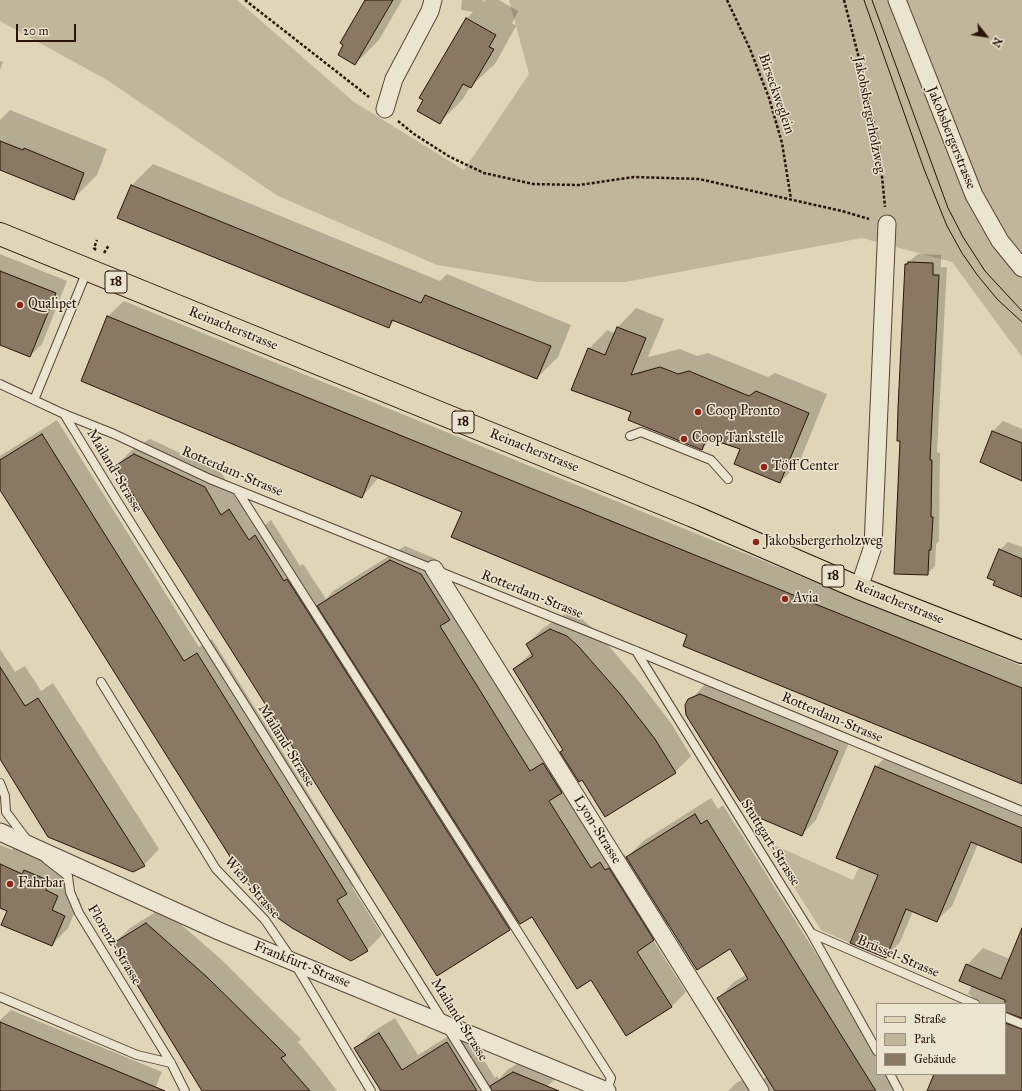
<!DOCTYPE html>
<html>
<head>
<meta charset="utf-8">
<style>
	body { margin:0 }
	#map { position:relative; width:1022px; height:1091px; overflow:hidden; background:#e0d6b7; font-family:"IM FELL Great Primer",serif }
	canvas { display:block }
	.legend { position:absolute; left:876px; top:1003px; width:130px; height:72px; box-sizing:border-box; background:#ebe4d0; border:1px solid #9e9081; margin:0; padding:5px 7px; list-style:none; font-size:12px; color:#2a130b }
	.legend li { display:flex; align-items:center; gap:8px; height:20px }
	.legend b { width:20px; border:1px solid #9e9081 }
	.north { position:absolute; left:966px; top:16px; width:40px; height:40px; -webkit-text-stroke:3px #ebe4d0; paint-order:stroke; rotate:120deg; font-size:11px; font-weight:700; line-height:16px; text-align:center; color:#2a130b }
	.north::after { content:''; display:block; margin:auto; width:14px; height:18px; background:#2a130b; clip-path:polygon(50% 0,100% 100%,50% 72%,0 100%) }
	.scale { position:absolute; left:16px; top:24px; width:60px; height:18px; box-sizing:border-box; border:2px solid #2a130b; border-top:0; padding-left:5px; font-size:12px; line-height:14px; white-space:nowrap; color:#2a130b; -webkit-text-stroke:3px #ebe4d0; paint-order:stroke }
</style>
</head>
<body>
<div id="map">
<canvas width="1022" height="1091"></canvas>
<ul class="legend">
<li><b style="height:5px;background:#e0d6b7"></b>Straße</li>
<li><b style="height:11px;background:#c1b59a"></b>Park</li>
<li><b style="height:11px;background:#897864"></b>Gebäude</li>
</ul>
<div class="north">N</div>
<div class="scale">20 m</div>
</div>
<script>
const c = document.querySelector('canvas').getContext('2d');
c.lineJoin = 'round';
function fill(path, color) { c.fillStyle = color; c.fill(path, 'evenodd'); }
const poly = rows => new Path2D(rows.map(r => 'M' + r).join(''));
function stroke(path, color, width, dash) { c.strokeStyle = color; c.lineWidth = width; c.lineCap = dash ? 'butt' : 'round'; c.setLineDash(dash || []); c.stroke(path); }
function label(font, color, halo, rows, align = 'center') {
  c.font = font + ' "IM FELL Great Primer",serif'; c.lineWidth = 3; c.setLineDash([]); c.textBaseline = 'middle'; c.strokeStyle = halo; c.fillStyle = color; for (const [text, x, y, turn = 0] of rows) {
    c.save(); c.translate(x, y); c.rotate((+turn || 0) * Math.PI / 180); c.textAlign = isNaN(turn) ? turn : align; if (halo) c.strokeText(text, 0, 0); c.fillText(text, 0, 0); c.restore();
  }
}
fill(poly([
	[0,0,237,0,354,102,464,170,529,74,509,0,1022,0,1022,357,952,262,862,238,625,282,539,282,437,265,278,196,107,80,0,21],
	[765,841,853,880,859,867,878,876,850,943,821,930]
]), '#c1b59a');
fill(poly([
	[366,0,402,0,379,40,355,64],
	[462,0,484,0,483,2,486,0,499,0,518,11,512,23,516,26,495,64,470,87,463,99,439,123,424,100,421,98,467,18,473,12,461,10],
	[0,61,3,62,0,70],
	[10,110,107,149,97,175,73,199,0,169,0,120],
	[153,164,440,281,447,274,571,325,558,357,537,378,395,320,389,327,118,217,132,185],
	[0,254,67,281,42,344,30,356,0,344],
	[918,254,941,255,941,267,947,267,937,452,940,453,939,541,936,544,935,566,927,574,901,440,906,264],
	[124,301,1022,666,1022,783,689,634,463,512,379,477,362,497,82,381,108,316],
	[636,308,664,319,648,357,680,349,697,356,708,353,768,377,775,373,827,394,799,463,780,482,741,448,712,439,701,449,633,411,589,349,607,330,615,333,618,327],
	[57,420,199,647,212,639,361,878,352,887,382,935,367,950,351,960,0,488,0,456],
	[1003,421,1022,429,1022,480,981,461,993,431],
	[150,439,221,472,237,500,245,494,265,525,271,520,300,566,303,564,326,599,333,591,405,546,436,559,464,604,545,757,558,749,561,753,564,750,514,669,532,652,527,644,543,628,567,613,583,620,595,630,637,679,671,723,691,756,675,772,582,779,577,777,565,789,620,856,624,854,627,858,643,841,711,798,718,809,723,805,877,1051,877,1074,892,1074,902,1091,728,1091,736,1083,752,1075,761,1080,767,1077,718,998,734,982,747,974,730,948,669,924,653,940,686,992,671,1007,592,979,532,915,519,921,510,929,437,975,116,466,132,450],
	[1008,542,1022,547,1022,596,1000,550],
	[0,649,15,672,25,666,41,691,53,683,159,849,144,865,0,757],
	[716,680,852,736,816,820,802,834,686,705,708,681],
	[890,752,1022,807,1022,862,978,844,952,906,937,920,913,911,900,942,886,957,880,875,876,767],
	[0,845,12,850,15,847,38,857,62,874,74,879,68,894,80,899,68,928,52,945,8,910,0,907],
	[162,908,223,961,301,1039,298,1042,319,1067,337,1091,203,1091,113,944,130,928],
	[1022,929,1022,1091,928,1091,935,1074,1005,1074,1005,1004,964,1004,972,996,968,994,972,985,967,965,983,948,1010,959],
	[11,1010,162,1072,154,1091,0,1091,0,1020],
	[395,1018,418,1055,463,1027,495,1078,497,1076,499,1079,507,1070,529,1057,564,1071,542,1091,382,1091,356,1048,371,1033]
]), '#0003');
const building = poly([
	[365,0,393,0,355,65,338,55,343,45,340,43,365,0],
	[466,18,496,35,489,47,494,49,471,88,463,84,440,124,417,111,423,100,419,98,466,18],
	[0,141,23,150,24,148,84,173,74,200,0,170,0,141],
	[131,185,421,303,425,295,551,346,537,379,392,320,389,328,117,218,131,185],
	[908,262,933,263,933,275,939,275,930,460,932,460,931,517,933,517,931,550,929,550,928,575,894,574,900,441,897,441,898,408,905,264,908,264,908,262],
	[0,271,56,293,30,357,0,345,0,271],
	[107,316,1022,688,1022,784,683,646,687,635,451,537,462,512,371,475,362,498,81,381,107,316],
	[617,327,646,338,631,375,660,367,678,374,689,371,749,396,756,391,809,413,780,483,734,464,740,449,707,438,702,450,628,420,631,412,571,390,588,348,605,355,617,327],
	[992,431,1022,443,1022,481,980,462,992,431],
	[42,434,184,661,197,653,347,894,337,900,368,951,351,961,292,928,261,906,0,490,0,460,42,434],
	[134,454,205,487,221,515,229,509,249,540,255,535,284,581,287,579,510,930,437,976,115,466,134,454],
	[999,549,1022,559,1022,597,993,585,995,581,987,578,999,549],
	[390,560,421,574,450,620,440,626,530,771,543,763,562,793,549,801,591,868,600,862,605,870,609,868,654,940,637,952,672,1007,626,1036,591,980,577,989,532,917,520,924,317,606,390,560],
	[550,629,567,636,579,647,621,695,655,739,676,773,605,817,582,780,579,782,560,752,563,750,513,669,533,656,526,644,550,629],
	[0,667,25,706,38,698,145,866,133,872,48,837,0,759,0,667],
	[700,694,838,751,802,836,755,816,739,800,686,715,685,705,688,699,700,694],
	[875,766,1022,828,1022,863,971,842,937,922,906,909,886,958,850,943,878,875,836,858,875,766],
	[695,814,701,824,707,820,876,1091,775,1091,717,998,748,979,730,949,697,970,626,857,695,814],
	[0,864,22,874,24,870,50,881,46,890,58,896,52,910,65,916,52,946,1,925,7,911,0,908,0,864],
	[146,923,207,977,286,1055,281,1058,310,1091,202,1091,112,944,146,923],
	[1022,928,1022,1018,1005,1012,1005,1000,959,981,966,964,1001,979,1022,928],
	[0,1022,165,1091,0,1091,0,1022],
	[1005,1023,1022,1029,1022,1091,927,1091,934,1074,1005,1074,1005,1023],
	[379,1033,402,1070,447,1042,477,1091,381,1091,354,1048,379,1033],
	[513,1072,559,1091,492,1091,490,1086,513,1072]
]);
fill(building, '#897864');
stroke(building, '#2a130b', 1);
const lane = poly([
	[0,384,64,414,114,434,210,479,636,651,1022,811],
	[34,400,87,271],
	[64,414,116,499,487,1091],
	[630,436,641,432,711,460,728,479],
	[237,490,611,1078,607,1091],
	[636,651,811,933,877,1051],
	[101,682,216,869,265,920,293,961,371,1091],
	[0,783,5,796,6,812,27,840],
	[46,859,68,876,70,892,79,913,171,1063,185,1091],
	[811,933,975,1004],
	[0,997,137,1055,171,1063],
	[1005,1017,1022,1024],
	[890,1074,899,1091]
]);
const street = poly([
	[897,0,974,195,1000,241,1022,268],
	[385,109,394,79,430,11,433,0],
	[434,569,760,1091],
	[859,588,873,546,887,224],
	[0,832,221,932,607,1091]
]);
const primary = poly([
	[0,234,693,516,859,588,1022,652]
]);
stroke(lane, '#584436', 10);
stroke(street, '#584436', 19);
stroke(primary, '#2a130b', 24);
stroke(poly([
	[245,0,369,97],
	[727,0,750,49,769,98,782,143,791,199],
	[844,0,862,70,879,146,885,207],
	[398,121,414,134,450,157,484,173,533,184,579,185,634,177,699,179,842,211,869,219],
	[96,250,94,248,97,240],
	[104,253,109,245]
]), '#2a130b', 2.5, [3, 2]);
stroke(lane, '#ebe4d0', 8);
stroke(street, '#ebe4d0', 17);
stroke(primary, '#e0d6b7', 22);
stroke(poly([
	[864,0,924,169,947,226,962,253,978,276,998,300,1022,322],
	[872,0,948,208,963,237,985,271,1022,311]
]), '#2a130b', 1);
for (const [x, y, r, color] of [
	[20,305,4,"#8f2418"],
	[698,412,4,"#8f2418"],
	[684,439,4,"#8f2418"],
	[764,467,4,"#8f2418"],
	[756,542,4,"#8f2418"],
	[785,599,4,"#8f2418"],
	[10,884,4,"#8f2418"]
]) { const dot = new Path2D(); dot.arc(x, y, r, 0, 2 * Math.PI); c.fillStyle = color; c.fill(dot); stroke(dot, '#ebe4d0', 1.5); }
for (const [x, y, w] of [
	[116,282,22],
	[463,422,22],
	[833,576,22]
]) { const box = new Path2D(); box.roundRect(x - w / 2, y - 11, w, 22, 3); c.fillStyle = '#ebe4d0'; c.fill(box); stroke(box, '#2a130b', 1); }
label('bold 13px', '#2a130b', null, [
	["18",116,282],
	["18",463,422],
	["18",833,576]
]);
label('14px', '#2a130b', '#ebe4d0', [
	["Birseckweglein",776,94,71],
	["Jakobsbergerholzweg",869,115,79],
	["Jakobsbergerstrasse",951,138,68],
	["Reinacherstrasse",233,329,22],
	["Reinacherstrasse",534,451,22],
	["Mailand-Strasse",114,471,59],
	["Rotterdam-Strasse",232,472,23],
	["Rotterdam-Strasse",532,595,22],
	["Reinacherstrasse",899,603,22],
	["Rotterdam-Strasse",832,718,23],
	["Mailand-Strasse",286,746,58],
	["Lyon-Strasse",597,830,58],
	["Stuttgart-Strasse",770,843,58],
	["Wien-Strasse",252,888,49],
	["Florenz-Strasse",114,945,59],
	["Brüssel-Strasse",898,957,23],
	["Frankfurt-Strasse",302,965,22],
	["Mailand-Strasse",459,1020,58]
]);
label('14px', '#2a130b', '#ebe4d0', [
	["Qualipet",28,305],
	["Coop Pronto",706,412],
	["Coop Tankstelle",692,439],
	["Töff Center",772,467],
	["Jakobsbergerholzweg",764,542],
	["Avia",793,599],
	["Fahrbar",18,884]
], 'left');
</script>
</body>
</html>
